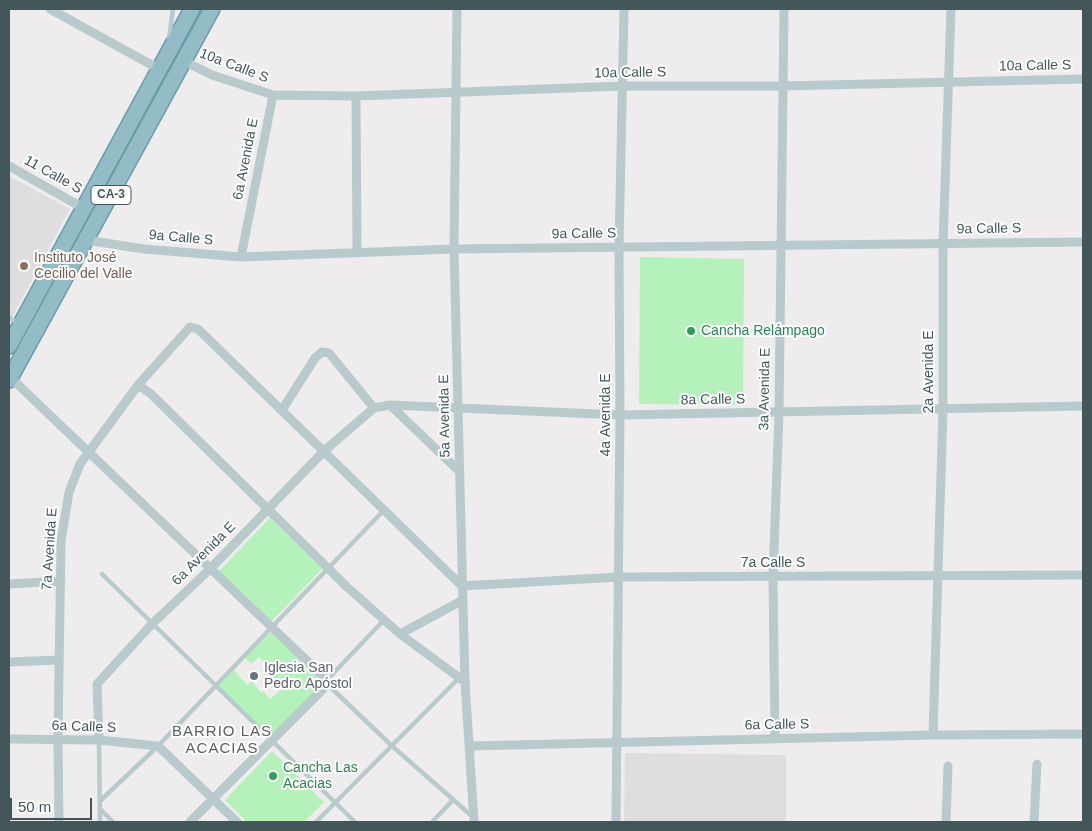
<!DOCTYPE html>
<html>
<head>
<meta charset="utf-8">
<style>
	body { margin:0 }
	#map { position:relative; width:1092px; height:831px; overflow:hidden; background:#efeced; font-family:Helvetica,sans-serif }
	canvas { display:block }
	.frame { position:absolute; inset:0; border:10px solid #43575b; pointer-events:none }
	.scale { position:absolute; left:10px; top:798px; width:82px; height:22px; box-sizing:border-box; border:2px solid #43575b; border-top:0; padding-left:6px; font-size:15px; line-height:18px; white-space:nowrap; color:#43575b; -webkit-text-stroke:4px #fff; paint-order:stroke }
</style>
</head>
<body>
<div id="map">
<canvas width="1092" height="831"></canvas>
<div class="frame"></div>
<div class="scale">50 m</div>
</div>
<script>
const c = document.querySelector('canvas').getContext('2d');
c.lineJoin = 'round';
function fill(path, color) { c.fillStyle = color; c.fill(path, 'evenodd'); }
const poly = rows => new Path2D(rows.map(r => 'M' + r).join(''));
function stroke(path, color, width, dash) { c.strokeStyle = color; c.lineWidth = width; c.lineCap = dash ? 'butt' : 'round'; c.setLineDash(dash || []); c.stroke(path); }
function label(font, color, halo, rows, align = 'center') {
  c.font = font + ' Helvetica,sans-serif'; c.lineWidth = 4; c.setLineDash([]); c.textBaseline = 'middle'; c.strokeStyle = halo; c.fillStyle = color; for (const [text, x, y, turn = 0] of rows) {
    c.save(); c.translate(x, y); c.rotate((+turn || 0) * Math.PI / 180); c.textAlign = isNaN(turn) ? turn : align; if (halo) c.strokeText(text, 0, 0); c.fillText(text, 0, 0); c.restore();
  }
}
fill(poly([
	[9,176,70,209,9,323],
	[625,753,786,755,786,822,624,822]
]), '#e0dddf');
fill(poly([
	[640,257,744,259,743,405,639,404],
	[270,518,322,569,272,621,219,571],
	[271,632,319,678,320,682,316,691,271,738,218,686,234,670,247,685,252,681,261,693,263,691,270,699,282,688,264,669,267,665,259,657,251,664,245,658],
	[272,751,324,802,304,822,247,822,225,800]
]), '#b5f1ba');
const trunk = poly([
	[9,346,192,9],
	[9,380,212,9]
]);
stroke(trunk, '#6a9dab', 18);
stroke(poly([
	[169,39,173,9],
	[9,318,19,323],
	[102,574,355,822],
	[384,620,325,682,392,746,473,817],
	[99,740,100,822],
	[100,801,158,746,384,510],
	[100,809,113,822],
	[316,822,459,678],
	[432,822,452,801]
]), '#b9cacd', 4.5);
stroke(poly([
	[50,9,159,69],
	[457,9,454,249,465,682,474,822],
	[184,61,212,75,273,95,356,96,623,86,783,86,1083,79],
	[356,96,357,253],
	[9,166,83,208],
	[86,240,144,249,241,257,454,249,1083,242],
	[241,257,273,95],
	[10,377,324,677,325,682,323,689,190,822],
	[138,385,150,393,347,587,400,634,465,682],
	[390,405,460,472],
	[374,408,390,405,620,415,1083,406],
	[282,410,315,358,322,352,329,353,374,408],
	[9,584,61,581],
	[400,634,463,600],
	[9,662,59,660],
	[933,735,943,409,943,244,951,9],
	[9,739,99,740,158,746,237,822],
	[775,739,773,577,779,413,784,9],
	[99,740,97,684,152,624,211,568,324,451,374,408],
	[471,746,933,735,1083,734],
	[59,822,58,740,61,541,69,492,80,464,138,385,190,327,198,329,462,586,618,577,1083,575],
	[616,822,620,415,619,247,624,9],
	[946,822,948,766],
	[1034,822,1037,764]
]), '#b9cacd', 9);
stroke(trunk, '#94bcc7', 15);
for (const [x, y, r, color] of [
	[24,266,5,"#8d6e63"],
	[691,331,5,"#2e9e5b"],
	[254,676,5,"#6b7280"],
	[273,776,5,"#2e9e5b"]
]) { const dot = new Path2D(); dot.arc(x, y, r, 0, 2 * Math.PI); c.fillStyle = color; c.fill(dot); stroke(dot, '#fff', 2); }
for (const [x, y, w] of [
	[111,195,40]
]) { const box = new Path2D(); box.roundRect(x - w / 2, y - 9.5, w, 19, 4); c.fillStyle = '#fff'; c.fill(box); stroke(box, '#43575b', 1); }
label('bold 12px', '#43575b', null, [
	["CA-3",111,195]
]);
label('14px', '#43575b', '#fff', [
	["10a Calle S",234,66,21],
	["10a Calle S",1035,66,-1],
	["10a Calle S",630,73,-1],
	["6a Avenida E",246,159,-79],
	["11 Calle S",53,175,29],
	["9a Calle S",989,229,-1],
	["9a Calle S",584,234,-1],
	["9a Calle S",181,238,5],
	["2a Avenida E",929,372,-90],
	["3a Avenida E",765,389,-89],
	["8a Calle S",713,400,-1],
	["4a Avenida E",606,415,-90],
	["5a Avenida E",445,416,-91],
	["7a Avenida E",50,549,-86],
	["6a Avenida E",204,554,-45],
	["7a Calle S",773,563],
	["6a Calle S",777,725,-1],
	["6a Calle S",84,727,2]
]);
label('14px', '#785e54', '#fff', [
	["Instituto José",34,258],
	["Cecilio del Valle",34,274]
], 'left');
label('14px', '#27864d', '#fff', [
	["Cancha Relámpago",701,331],
	["Cancha Las",283,768],
	["Acacias",283,784]
], 'left');
label('14px', '#5b616d', '#fff', [
	["Iglesia San",264,668],
	["Pedro Apóstol",264,684]
], 'left');
c.letterSpacing = '1px';
label('15px', '#585f62', '#fff', [
	["BARRIO LAS",222,732],
	["ACACIAS",222,749]
]);
c.letterSpacing = '0px';
</script>
</body>
</html>
